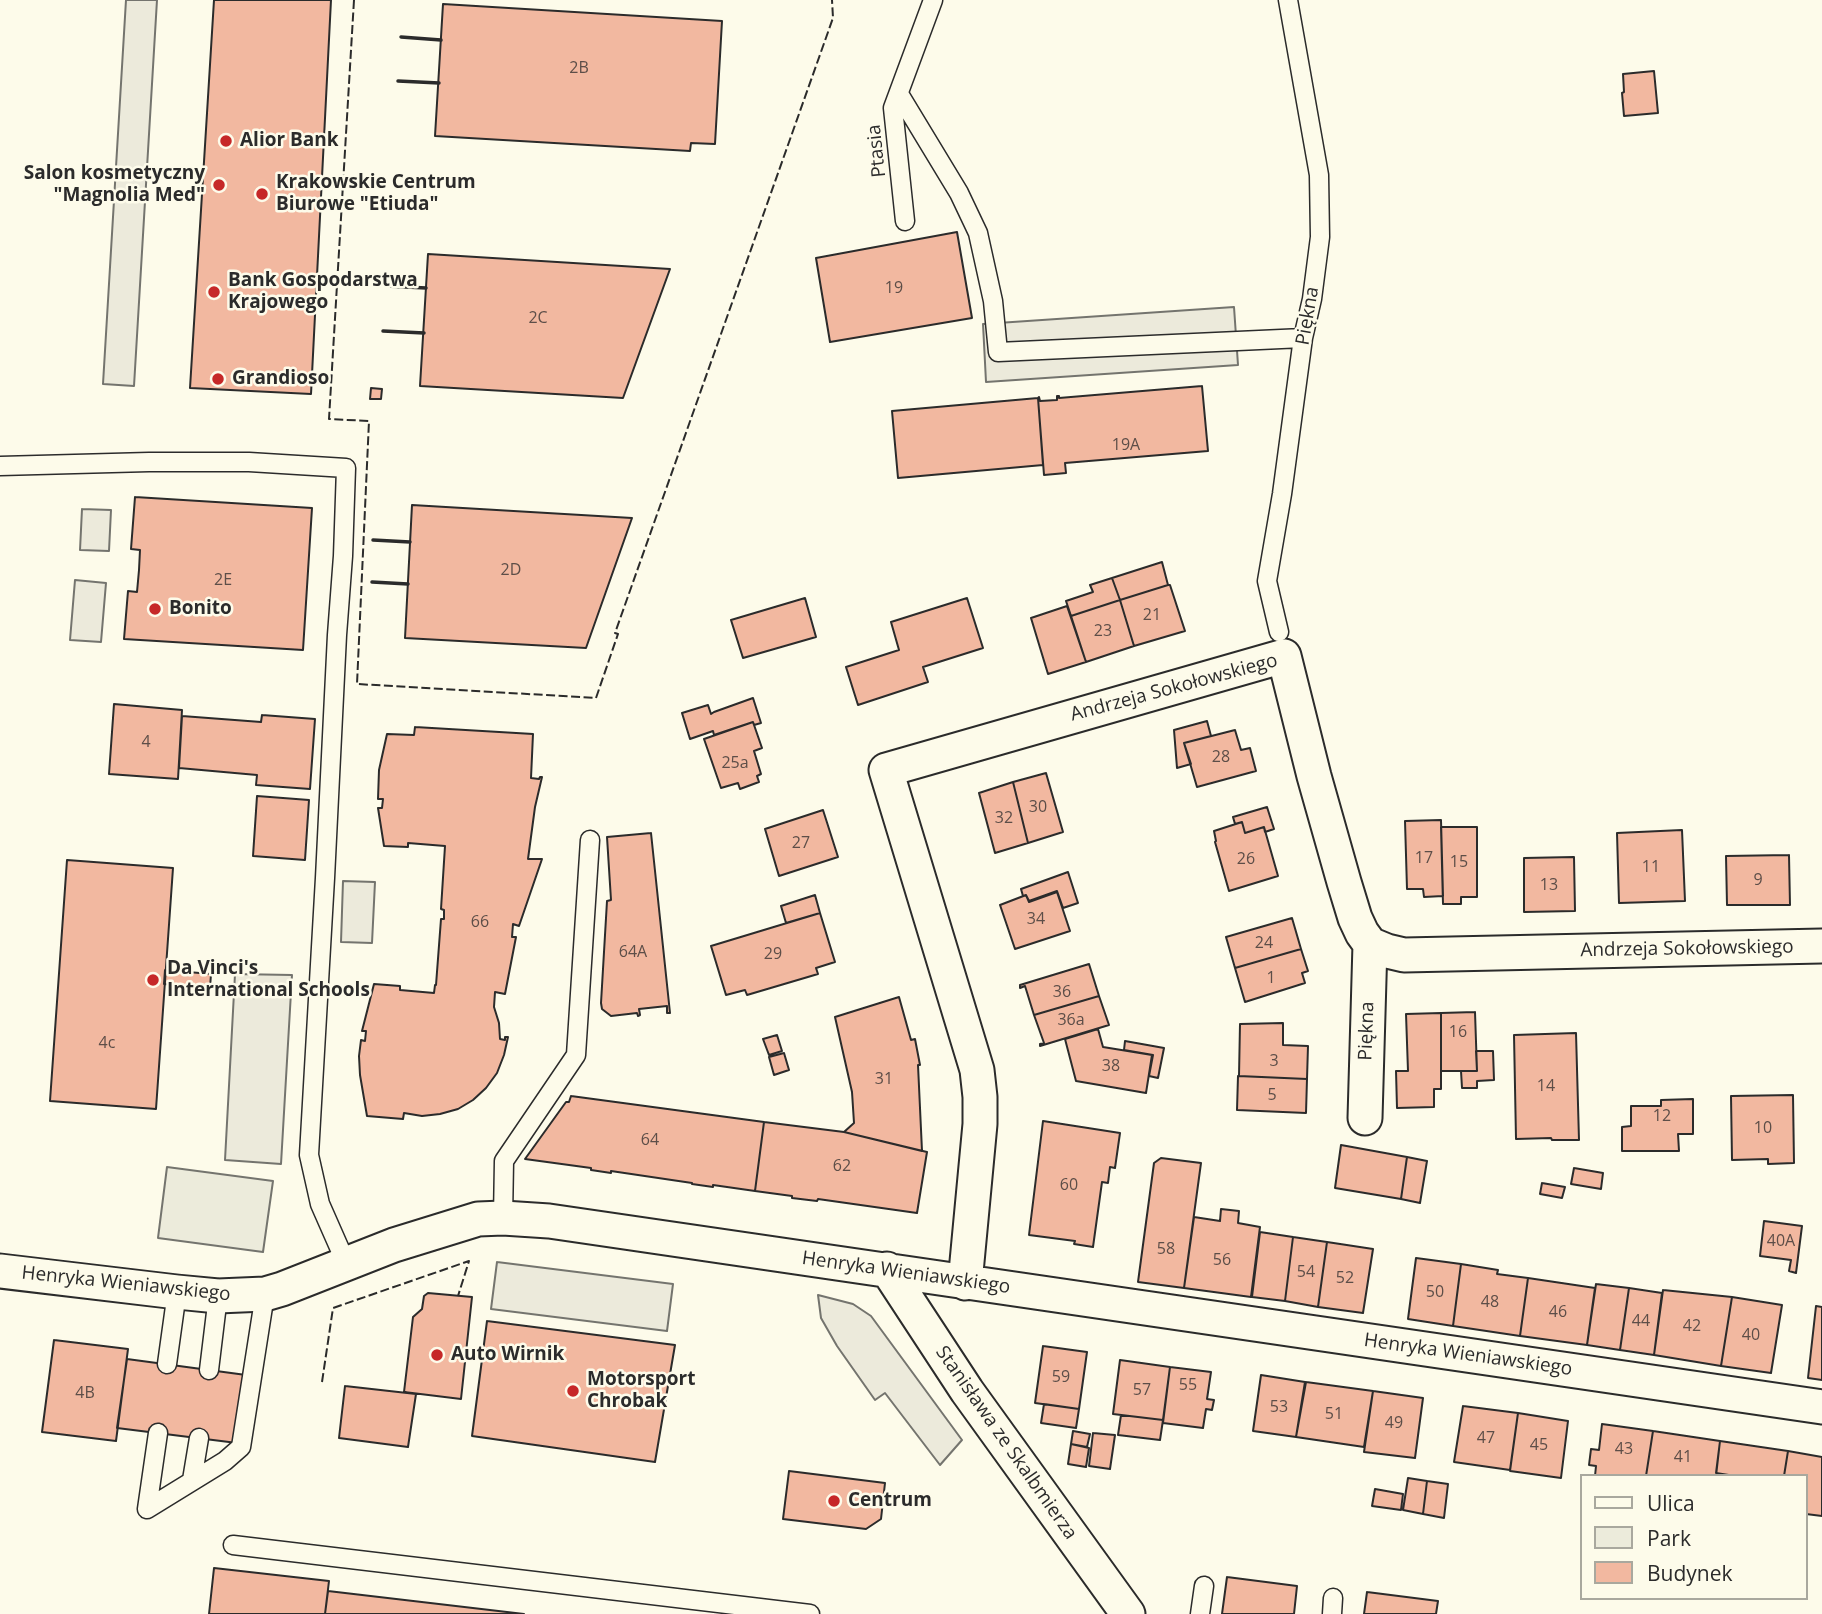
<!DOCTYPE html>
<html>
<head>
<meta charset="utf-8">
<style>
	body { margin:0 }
	#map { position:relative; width:1822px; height:1614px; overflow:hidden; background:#fdfbea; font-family:"Open Sans",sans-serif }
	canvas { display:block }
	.legend { position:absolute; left:1580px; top:1474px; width:228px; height:126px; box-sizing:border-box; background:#fdfbea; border:2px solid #a9a89e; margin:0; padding:9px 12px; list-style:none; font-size:21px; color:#2b2b2b }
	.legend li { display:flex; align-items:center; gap:14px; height:35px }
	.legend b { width:35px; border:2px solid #a9a89e }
</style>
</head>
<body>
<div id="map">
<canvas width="1822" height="1614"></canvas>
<ul class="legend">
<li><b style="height:9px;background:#fdfbea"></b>Ulica</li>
<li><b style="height:19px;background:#ecebdb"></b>Park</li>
<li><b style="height:19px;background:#f2b8a0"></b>Budynek</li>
</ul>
</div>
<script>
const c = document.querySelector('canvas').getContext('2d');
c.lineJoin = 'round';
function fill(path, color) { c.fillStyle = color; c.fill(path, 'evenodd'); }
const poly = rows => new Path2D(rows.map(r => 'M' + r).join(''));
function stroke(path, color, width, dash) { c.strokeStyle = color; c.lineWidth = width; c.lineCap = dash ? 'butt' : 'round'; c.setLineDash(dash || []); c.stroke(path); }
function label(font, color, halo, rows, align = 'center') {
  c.font = font + ' "Open Sans",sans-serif'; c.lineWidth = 5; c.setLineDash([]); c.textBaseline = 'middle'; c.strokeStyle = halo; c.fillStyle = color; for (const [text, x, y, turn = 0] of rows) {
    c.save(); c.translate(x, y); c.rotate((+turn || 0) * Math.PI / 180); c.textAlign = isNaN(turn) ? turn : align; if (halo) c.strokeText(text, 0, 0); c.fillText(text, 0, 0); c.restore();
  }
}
const green = poly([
	[167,1167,273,1181,263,1252,158,1238,167,1167]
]);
fill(green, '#ecebdb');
stroke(green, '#74746e', 2);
const parking = poly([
	[126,0,157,0,134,386,103,384,126,0],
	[1234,307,1238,365,986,382,983,324,1234,307],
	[82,509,111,510,109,551,80,550,82,509],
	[75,580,106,583,101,642,70,640,75,580],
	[343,881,375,882,372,943,341,942,343,881],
	[235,974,292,975,281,1164,225,1160,235,974],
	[497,1262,673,1284,667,1331,491,1309,497,1262],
	[818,1295,853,1304,871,1316,962,1440,940,1465,885,1393,875,1400,837,1346,821,1318,818,1295]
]);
fill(parking, '#eceadb');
stroke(parking, '#74746e', 2);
const building = poly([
	[214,0,331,0,311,394,190,388,214,0],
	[443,4,722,21,715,144,691,143,690,151,435,136,443,4],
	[1654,71,1658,113,1624,116,1622,93,1624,92,1623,74,1654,71],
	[957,232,972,318,830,342,816,258,957,232],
	[428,254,670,269,623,398,420,386,428,254],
	[1202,386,1208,451,1065,463,1066,473,1044,475,1038,398,1039,397,1040,401,1057,400,1057,396,1059,396,1059,398,1202,386],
	[371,388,382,389,381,399,370,399,371,388],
	[1038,398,1043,465,898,478,892,411,1038,398],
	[135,497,312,508,303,650,124,639,128,591,137,592,139,570,140,550,131,549,135,497],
	[412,505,632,518,586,648,405,638,412,505],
	[1162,562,1168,585,1120,600,1112,578,1162,562],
	[1112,578,1120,600,1071,616,1066,601,1093,592,1090,585,1112,578],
	[1168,585,1170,585,1185,631,1134,646,1120,600,1168,585],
	[805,598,816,637,743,658,731,620,805,598],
	[967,598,983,648,923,667,928,682,858,705,846,667,899,650,891,622,967,598],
	[1120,600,1134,646,1086,662,1071,616,1120,600],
	[1067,606,1086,662,1048,674,1031,618,1067,606],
	[753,698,761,723,754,725,753,722,714,735,713,731,690,739,682,713,708,705,711,714,714,712,753,698],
	[114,704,182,710,178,779,109,774,114,704],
	[262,715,315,719,310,789,256,785,257,775,179,768,182,716,261,722,262,715],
	[1207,721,1211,736,1184,743,1191,764,1177,768,1174,730,1207,721],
	[753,722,762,748,754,751,761,774,757,776,759,782,740,789,738,783,721,788,704,739,753,722],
	[415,727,533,734,531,778,539,779,540,777,542,777,535,807,528,859,542,859,519,926,513,924,512,937,516,937,505,994,495,992,494,1007,499,1023,500,1039,505,1040,505,1037,508,1037,504,1055,497,1073,486,1088,473,1100,458,1109,440,1114,422,1116,404,1113,403,1119,367,1116,360,1075,359,1056,361,1040,365,1041,366,1031,362,1031,374,984,400,986,400,990,434,993,435,985,436,985,441,919,444,919,444,910,441,909,445,846,408,843,408,847,384,846,378,808,382,808,383,799,378,799,379,770,387,734,414,735,415,727],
	[1235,730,1241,750,1250,748,1256,771,1197,787,1184,743,1235,730],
	[1046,773,1063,832,1028,843,1013,782,1046,773],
	[1013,782,1028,843,995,853,979,793,1013,782],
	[257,796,309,800,305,860,253,856,257,796],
	[1267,807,1274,829,1265,832,1264,827,1245,833,1242,822,1235,824,1233,817,1267,807],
	[823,810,838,857,779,876,765,829,823,810],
	[1441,820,1443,896,1424,897,1423,889,1407,889,1405,821,1441,820],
	[1242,822,1245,833,1264,827,1278,876,1229,891,1215,842,1216,841,1214,831,1242,822],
	[1441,827,1477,827,1477,897,1461,897,1461,904,1443,904,1441,827],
	[1682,830,1685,901,1619,903,1617,833,1682,830],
	[651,833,670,1013,667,1013,667,1006,639,1009,640,1015,638,1016,637,1013,611,1016,602,1009,601,1003,607,901,611,900,607,837,651,833],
	[1789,855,1790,905,1727,905,1726,856,1789,855],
	[1574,857,1575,911,1524,912,1524,858,1574,857],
	[67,860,173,868,156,1109,50,1101,67,860],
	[1068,872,1078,903,1063,908,1057,891,1029,901,1026,895,1023,896,1021,889,1068,872],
	[1057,892,1070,931,1015,949,1000,905,1026,895,1029,902,1057,892],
	[815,895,820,913,786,923,781,906,815,895],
	[820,913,835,962,816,968,818,974,747,995,745,990,726,995,711,946,820,913],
	[1292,918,1301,949,1235,968,1226,937,1292,918],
	[1301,949,1308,971,1302,973,1305,983,1245,1002,1235,968,1301,949],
	[1089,964,1099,996,1034,1015,1025,986,1020,988,1020,985,1089,964],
	[165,970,211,974,210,988,164,984,165,970],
	[1099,996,1109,1025,1040,1046,1040,1044,1044,1043,1034,1015,1099,996],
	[899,997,911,1040,915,1039,920,1065,918,1065,922,1151,844,1132,854,1123,852,1092,835,1017,899,997],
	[1475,1012,1477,1071,1441,1071,1441,1013,1475,1012],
	[1441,1013,1441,1089,1434,1089,1434,1107,1397,1108,1396,1071,1408,1071,1406,1014,1441,1013],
	[1283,1023,1283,1045,1308,1046,1307,1079,1239,1076,1240,1024,1283,1023],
	[1098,1029,1103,1047,1152,1055,1146,1093,1076,1081,1065,1039,1098,1029],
	[1576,1033,1579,1140,1552,1140,1551,1138,1516,1139,1514,1035,1576,1033],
	[777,1035,782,1051,769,1055,763,1039,777,1035],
	[1125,1041,1164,1048,1158,1078,1149,1076,1153,1055,1124,1050,1125,1041],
	[1476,1051,1493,1051,1494,1080,1477,1081,1477,1088,1462,1088,1461,1071,1477,1071,1476,1051],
	[784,1053,789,1070,774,1075,769,1057,784,1053],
	[1238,1076,1307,1079,1306,1113,1237,1110,1238,1076],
	[1793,1095,1794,1163,1768,1164,1768,1159,1732,1160,1731,1096,1793,1095],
	[571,1096,764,1122,755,1191,713,1185,713,1187,692,1184,692,1183,611,1171,611,1173,591,1170,591,1168,525,1159,566,1102,569,1102,571,1096],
	[1693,1099,1693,1134,1678,1134,1679,1151,1622,1151,1622,1127,1631,1126,1631,1106,1661,1106,1661,1100,1693,1099],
	[1043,1121,1120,1133,1115,1168,1110,1167,1108,1183,1102,1182,1093,1247,1074,1244,1075,1241,1029,1235,1043,1121],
	[764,1122,844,1132,927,1152,917,1213,818,1199,817,1201,792,1198,792,1196,755,1191,764,1122],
	[1341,1145,1407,1157,1401,1199,1335,1188,1341,1145],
	[1407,1157,1427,1161,1420,1203,1401,1199,1407,1157],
	[1161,1158,1201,1163,1184,1288,1138,1282,1154,1163,1161,1158],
	[1574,1168,1603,1173,1601,1189,1571,1184,1574,1168],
	[1542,1183,1565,1187,1562,1198,1540,1194,1542,1183],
	[1221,1209,1239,1211,1238,1223,1260,1227,1251,1297,1184,1288,1194,1217,1220,1221,1221,1209],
	[1764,1221,1802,1226,1796,1273,1789,1271,1791,1260,1760,1256,1764,1221],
	[1260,1232,1293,1237,1285,1301,1252,1297,1260,1232],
	[1293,1237,1327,1242,1318,1307,1285,1301,1293,1237],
	[1327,1242,1373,1249,1363,1313,1318,1307,1327,1242],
	[1416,1258,1461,1264,1453,1326,1408,1319,1416,1258],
	[1461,1264,1498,1270,1497,1274,1528,1278,1520,1336,1453,1326,1461,1264],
	[1528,1278,1595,1288,1587,1345,1520,1336,1528,1278],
	[1596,1284,1629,1288,1620,1350,1587,1345,1596,1284],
	[1629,1288,1662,1293,1654,1355,1620,1350,1629,1288],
	[1663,1290,1732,1297,1721,1366,1654,1355,1663,1290],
	[428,1293,472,1297,461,1399,404,1392,413,1317,422,1309,424,1296,428,1293],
	[1732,1297,1782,1305,1771,1373,1721,1366,1732,1297],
	[1816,1306,1822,1307,1822,1380,1808,1378,1816,1306],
	[487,1321,675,1345,655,1462,472,1436,487,1321],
	[54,1340,128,1349,116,1441,42,1432,54,1340],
	[1043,1346,1087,1352,1079,1409,1035,1403,1043,1346],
	[127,1359,246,1375,237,1443,117,1428,127,1359],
	[1120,1360,1170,1367,1163,1420,1113,1414,1120,1360],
	[1170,1367,1211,1372,1207,1399,1214,1400,1212,1410,1206,1409,1203,1428,1163,1423,1170,1367],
	[1261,1375,1305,1382,1296,1437,1253,1431,1261,1375],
	[1306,1382,1373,1391,1364,1447,1296,1437,1306,1382],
	[345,1386,416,1394,408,1447,339,1438,345,1386],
	[1373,1391,1423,1398,1415,1458,1364,1452,1373,1391],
	[1044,1404,1079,1409,1076,1428,1041,1423,1044,1404],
	[1463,1406,1518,1413,1510,1470,1454,1462,1463,1406],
	[1518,1413,1568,1421,1561,1478,1510,1471,1518,1413],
	[1121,1415,1163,1420,1160,1440,1118,1435,1121,1415],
	[1602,1424,1653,1431,1646,1476,1595,1476,1596,1466,1589,1465,1591,1449,1599,1450,1602,1424],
	[1073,1431,1090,1434,1087,1447,1071,1444,1073,1431],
	[1653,1431,1720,1441,1716,1476,1646,1476,1653,1431],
	[1093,1433,1115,1435,1110,1469,1089,1466,1093,1433],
	[1720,1441,1788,1451,1784,1476,1735,1476,1716,1473,1720,1441],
	[1071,1444,1089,1448,1086,1467,1068,1464,1071,1444],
	[1788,1451,1822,1457,1822,1516,1806,1514,1806,1476,1784,1476,1788,1451],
	[789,1471,885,1483,881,1519,866,1529,783,1519,789,1471],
	[1408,1478,1427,1481,1423,1514,1403,1510,1408,1478],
	[1427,1481,1448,1484,1444,1518,1423,1514,1427,1481],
	[1375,1489,1403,1494,1401,1510,1372,1506,1375,1489],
	[214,1568,329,1581,325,1614,209,1614,214,1568],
	[1227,1577,1297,1586,1294,1614,1222,1614,1227,1577],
	[328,1591,524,1614,325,1614,328,1591],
	[1367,1592,1438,1601,1436,1614,1364,1614,1367,1592]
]);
fill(building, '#f2b8a0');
stroke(building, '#2b2b2b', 2);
const service = poly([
	[899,94,959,193,978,233,993,301,998,352,1303,338],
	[905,221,893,108,933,0],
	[0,466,149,462,249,462,346,468,343,556,337,635,325,878,309,1155,320,1204,346,1263],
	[1279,632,1267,581,1282,494,1303,338,1312,299,1320,237,1319,175,1288,0],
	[503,1218,504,1161,576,1055,590,840],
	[167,1364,177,1292],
	[209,1370,218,1296],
	[192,1480,199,1438],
	[147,1509,225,1461,241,1447,265,1294],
	[147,1509,158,1433],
	[233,1545,810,1614],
	[1200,1614,1204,1586],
	[1332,1614,1333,1598]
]);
const minor = poly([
	[1365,1118,1370,944],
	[887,1269,967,1391,1128,1614],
	[0,1271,177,1292,218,1296,265,1294,282,1289,394,1245,478,1219,503,1218,549,1221,1822,1407],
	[965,1283,980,1124,980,1097,977,1070,886,770,1284,656,1314,776,1344,882,1355,918,1362,933,1370,944,1387,951,1404,955,1822,946]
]);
stroke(service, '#2b2b2b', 21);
stroke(minor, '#2b2b2b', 37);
stroke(service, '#fdfbea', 18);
stroke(minor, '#fdfbea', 33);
stroke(poly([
	[354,0,329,419,369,421,357,684,596,698,618,634,615,633,833,18,832,0],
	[322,1382,333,1308,469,1261,458,1296]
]), '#2b2b2b', 2, [9, 3.5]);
stroke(poly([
	[401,37,441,40],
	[398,81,439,83],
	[386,286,426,288],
	[383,331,424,333],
	[373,540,410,542],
	[372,582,408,584]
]), '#2b2b2b', 3.5);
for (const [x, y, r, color] of [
	[226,141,7,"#c62828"],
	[219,185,7,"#c62828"],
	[262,194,7,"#c62828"],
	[214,292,7,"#c62828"],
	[218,379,7,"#c62828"],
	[155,609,7,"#c62828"],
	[153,980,7,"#c62828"],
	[437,1355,7,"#c62828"],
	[573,1391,7,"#c62828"],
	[834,1501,7,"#c62828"]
]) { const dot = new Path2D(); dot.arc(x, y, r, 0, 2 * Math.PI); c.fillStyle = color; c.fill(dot); stroke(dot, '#fdfbea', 2.5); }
label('16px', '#5d4e48', null, [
	["2B",579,68],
	["19",894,288],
	["2C",538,318],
	["19A",1126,445],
	["2D",511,570],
	["2E",223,580],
	["21",1152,615],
	["23",1103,631],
	["4",146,742],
	["28",1221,757],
	["25a",735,763],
	["30",1038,807],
	["32",1004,818],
	["27",801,843],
	["17",1424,858],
	["26",1246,859],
	["15",1459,862],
	["11",1651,867],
	["9",1758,880],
	["13",1549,885],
	["34",1036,919],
	["66",480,922],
	["24",1264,943],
	["64A",633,952],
	["29",773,954],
	["1",1271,978],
	["36",1062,992],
	["36a",1071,1020],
	["16",1458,1032],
	["4c",107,1043],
	["3",1274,1061],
	["38",1111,1066],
	["31",884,1079],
	["14",1546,1086],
	["5",1272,1095],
	["12",1662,1116],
	["10",1763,1128],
	["64",650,1140],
	["62",842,1166],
	["60",1069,1185],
	["40A",1781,1241],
	["58",1166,1249],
	["56",1222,1260],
	["54",1306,1272],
	["52",1345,1278],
	["50",1435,1292],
	["48",1490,1302],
	["46",1558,1312],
	["44",1641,1321],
	["42",1692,1326],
	["40",1751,1335],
	["59",1061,1377],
	["55",1188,1385],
	["57",1142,1390],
	["4B",85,1393],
	["53",1279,1407],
	["51",1334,1414],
	["49",1394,1423],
	["47",1486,1438],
	["45",1539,1445],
	["43",1624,1449],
	["41",1683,1457]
]);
label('bold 19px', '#2b2b2b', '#fdfbea', [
	["Alior Bank",240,141],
	["Salon kosmetyczny",205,174,"right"],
	["\"Magnolia Med\"",205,196,"right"],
	["Krakowskie Centrum",276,183],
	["Biurowe \"Etiuda\"",276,205],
	["Bank Gospodarstwa",228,281],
	["Krajowego",228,303],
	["Grandioso",232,379],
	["Bonito",169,609],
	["Da Vinci's",167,969],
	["International Schools",167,991],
	["Auto Wirnik",451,1355],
	["Motorsport",587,1380],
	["Chrobak",587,1402],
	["Centrum",848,1501]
], 'left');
label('19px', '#2b2b2b', '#fdfbea', [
	["Ptasia",877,151,-96],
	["Piękna",1308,316,-80],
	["Andrzeja Sokołowskiego",1174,688,-15],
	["Andrzeja Sokołowskiego",1687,949,-1],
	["Piękna",1367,1031,-88],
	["Henryka Wieniawskiego",906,1273,8],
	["Henryka Wieniawskiego",126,1284,6],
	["Henryka Wieniawskiego",1468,1355,8],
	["Stanisława ze Skalbmierza",1006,1443,55]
]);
</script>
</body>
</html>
